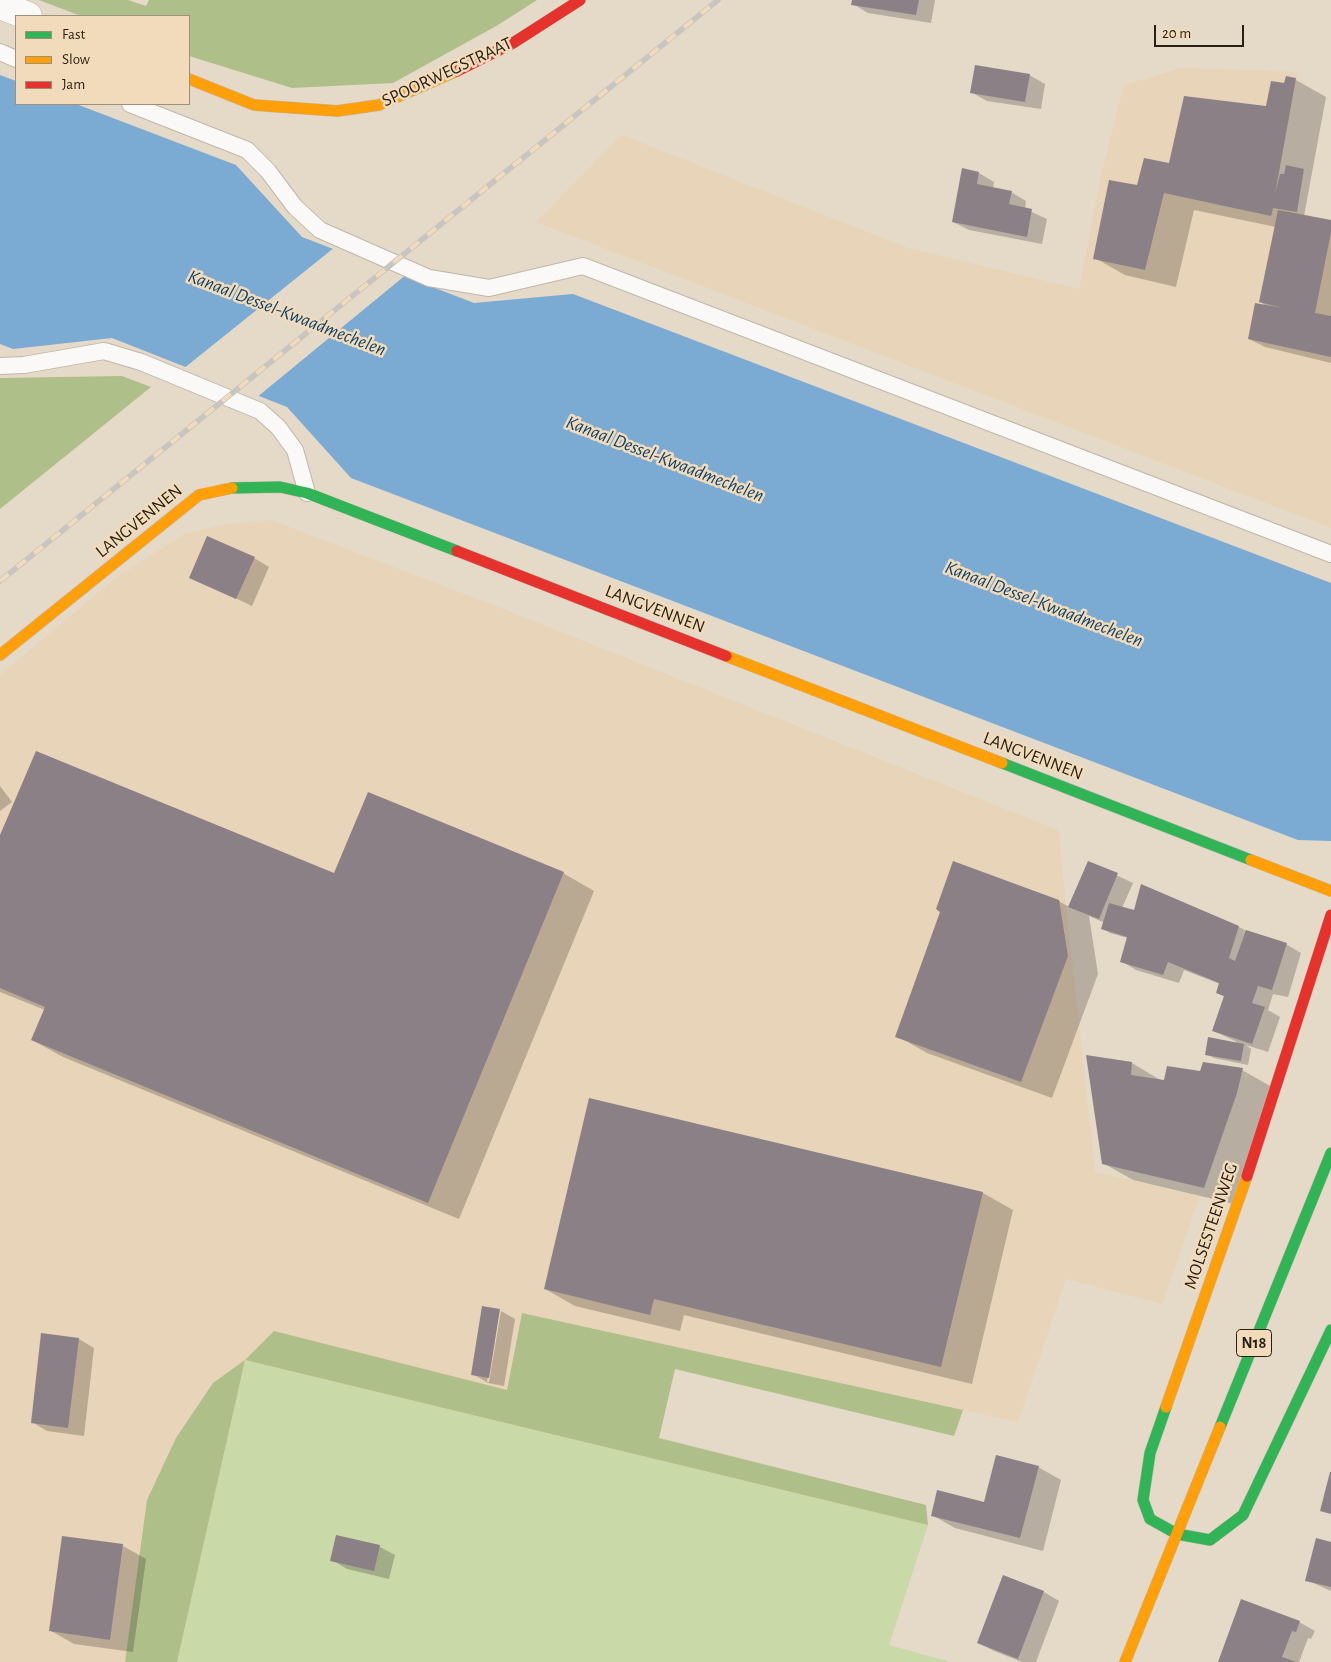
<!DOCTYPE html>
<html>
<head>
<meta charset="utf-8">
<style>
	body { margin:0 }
	#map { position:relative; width:1331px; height:1662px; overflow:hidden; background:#e5d9c8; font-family:"Alegreya Sans",sans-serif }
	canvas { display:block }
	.legend { position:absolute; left:15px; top:15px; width:175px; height:90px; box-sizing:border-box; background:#f2dbbb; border:1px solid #a19078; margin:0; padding:6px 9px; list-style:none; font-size:15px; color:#271f13 }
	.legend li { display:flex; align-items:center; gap:10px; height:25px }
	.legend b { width:25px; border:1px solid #a19078 }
	.scale { position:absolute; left:1154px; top:25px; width:90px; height:22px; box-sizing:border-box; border:2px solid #271f13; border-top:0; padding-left:6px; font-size:15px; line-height:18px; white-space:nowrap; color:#271f13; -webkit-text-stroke:4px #f2dbbb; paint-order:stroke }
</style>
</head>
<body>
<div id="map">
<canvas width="1331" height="1662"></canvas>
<ul class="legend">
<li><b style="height:6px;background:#30b455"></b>Fast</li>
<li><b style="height:6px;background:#ff9f0a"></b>Slow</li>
<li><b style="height:6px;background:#e5322d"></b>Jam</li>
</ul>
<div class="scale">20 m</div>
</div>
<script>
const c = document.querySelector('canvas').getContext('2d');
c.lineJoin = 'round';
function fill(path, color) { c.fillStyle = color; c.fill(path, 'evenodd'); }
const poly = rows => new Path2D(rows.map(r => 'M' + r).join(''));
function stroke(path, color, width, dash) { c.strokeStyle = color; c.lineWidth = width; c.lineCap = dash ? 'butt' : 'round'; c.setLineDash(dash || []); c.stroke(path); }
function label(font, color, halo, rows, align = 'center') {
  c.font = font + ' "Alegreya Sans",sans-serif'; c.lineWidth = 5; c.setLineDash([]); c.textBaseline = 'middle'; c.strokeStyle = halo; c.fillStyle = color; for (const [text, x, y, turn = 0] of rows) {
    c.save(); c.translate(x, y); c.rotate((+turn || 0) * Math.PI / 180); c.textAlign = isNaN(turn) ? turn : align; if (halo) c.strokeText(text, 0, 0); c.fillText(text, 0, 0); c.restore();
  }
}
fill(poly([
	[1182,68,1298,72,1273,207,1331,220,1331,528,536,222,622,135,908,248,1079,289,1102,172,1124,85],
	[271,520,501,608,1058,830,1095,1172,1200,1196,1162,1304,1066,1279,1018,1422,522,1313,501,1414,245,1360,177,1662,0,1662,0,675,113,580,184,534,227,524]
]), '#e8d4b8');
fill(poly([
	[245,1360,928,1525,889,1645,951,1662,177,1662]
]), '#cad9a8');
fill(poly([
	[39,0,128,0,146,6,149,0,537,0,498,25,393,83,292,88,189,56,189,16,81,16],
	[122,376,151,387,0,509,0,378],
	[522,1313,963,1410,954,1436,675,1369,659,1438,926,1505,928,1525,245,1360,177,1662,125,1662,147,1500,176,1438,213,1383,245,1360,274,1331,507,1390]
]), '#afbf89');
fill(poly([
	[0,75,16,81,16,104,76,104,236,165,302,237,474,303,573,294,1331,583,1331,841,1298,840,351,478,287,407,112,338,13,349,0,344]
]), '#7baad2');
fill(poly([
	[335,247,407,274,256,398,183,369]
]), '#e5d9c8');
fill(poly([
	[853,0,935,0,931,23,868,13,853,4],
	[1029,75,1045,84,1041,109,987,101,971,92],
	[1287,77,1296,80,1326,97,1304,216,1331,221,1331,363,1265,347,1249,339,1267,306,1260,302,1276,227,1194,210,1176,287,1125,275,1095,258,1138,187,1170,165,1267,108,1285,85],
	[979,173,994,182,993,188,1011,192,1026,201,1025,209,1047,219,1042,244,969,230,953,222],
	[254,558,269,567,252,606,191,577],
	[0,786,12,802,0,811],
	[0,836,335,875,563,873,594,891,459,1219,63,1057,32,1040,45,1010,0,992],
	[1088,862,1133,883,1122,908,1239,927,1248,932,1286,944,1301,953,1288,997,1273,994,1268,1010,1280,1017,1268,1052,1246,1045,1251,1049,1248,1065,1214,1058,1206,1054,1237,1042,1214,1031,1225,997,1217,993,1220,984,1184,970,1179,983,1136,970,1121,961,1128,938,1110,933,1103,929,1105,923,1089,916,1098,974,1052,1098,927,1053,897,1036,1059,901,1069,907],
	[1087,1057,1132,1063,1162,1081,1201,1073,1242,1070,1272,1087,1234,1204,1133,1180,1103,1163],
	[983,1193,1013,1210,972,1384,684,1315,680,1331,575,1306,545,1289],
	[499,1310,487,1382,489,1382,501,1311,515,1319,504,1386,488,1383,473,1374],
	[79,1339,94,1348,84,1436,47,1431,32,1422],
	[1038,1467,1061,1480,1043,1551,955,1528,932,1515,985,1503],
	[337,1536,380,1547,395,1555,389,1579,347,1569,332,1560],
	[1331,1543,1331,1591,1307,1580],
	[123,1546,146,1559,133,1652,74,1644,51,1631],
	[1044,1592,1059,1601,1036,1662,1022,1662,994,1651,978,1643],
	[1299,1622,1315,1631,1311,1639,1308,1638,1299,1662,1220,1662]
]), '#0003');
fill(poly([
	[852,0,919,0,916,15,851,5],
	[975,65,1030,74,1025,102,970,93],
	[1286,76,1296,78,1275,194,1280,174,1284,174,1286,165,1304,169,1297,212,1273,208,1271,216,1164,193,1145,270,1093,259,1109,180,1137,185,1144,158,1169,163,1184,96,1266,106,1271,81,1284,83],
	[962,168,979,172,977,184,1012,191,1009,204,1032,209,1027,237,952,222],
	[1278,210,1331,220,1331,232,1315,313,1331,316,1331,357,1248,339,1255,303,1283,308,1259,302],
	[207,536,255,557,236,599,189,578],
	[36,751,334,873,368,792,564,872,428,1203,31,1040,45,1007,0,988,0,835],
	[953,861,1059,900,1068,956,1021,1082,895,1037,940,912,936,909],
	[1088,861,1118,873,1099,919,1068,907],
	[1141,884,1239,926,1229,958,1235,961,1246,930,1287,943,1272,990,1258,986,1252,1003,1265,1007,1252,1044,1212,1031,1224,996,1216,993,1219,983,1168,962,1163,975,1120,962,1127,937,1101,929,1109,903,1134,910],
	[1208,1037,1244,1044,1241,1061,1205,1055],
	[1086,1055,1132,1062,1131,1075,1164,1080,1167,1066,1200,1071,1203,1062,1243,1068,1237,1093,1204,1188,1102,1164],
	[589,1098,983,1192,941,1367,654,1299,650,1315,544,1289],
	[482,1306,500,1309,489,1378,471,1375],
	[41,1333,79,1338,68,1428,31,1423],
	[996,1455,1039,1466,1020,1538,931,1516,937,1490,984,1502],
	[1330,1472,1331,1472,1331,1514,1320,1511],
	[336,1535,380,1545,374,1571,330,1561],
	[62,1536,123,1544,110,1640,49,1631],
	[1316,1538,1331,1542,1331,1587,1305,1581],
	[1003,1575,1044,1591,1018,1659,977,1643],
	[1241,1599,1300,1621,1296,1632,1292,1631,1282,1657,1297,1662,1218,1662]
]), '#8b8086');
const lane = poly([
	[0,52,16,59],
	[130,104,247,150,268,171,295,207,320,230,429,278,489,288,583,266,1331,554],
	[0,366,24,365,104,351,141,362,260,411,278,427,295,450,307,493]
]);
const street = poly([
	[0,5,28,16]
]);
const fast = poly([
	[232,488,280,487,307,493,457,551],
	[1002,763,1251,860],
	[1166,1407,1150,1453,1143,1500,1150,1519,1177,1534,1210,1540,1243,1515,1331,1330],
	[1220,1427,1331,1153]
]);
const slow = poly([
	[189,79,254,105,337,111,379,105,457,71],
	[0,655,199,495,232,488],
	[726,656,1002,763],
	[1251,860,1331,891],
	[1166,1407,1247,1176],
	[1125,1662,1220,1427]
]);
const jam = poly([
	[457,71,513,43,580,0],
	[457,551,726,656],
	[1247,1176,1331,915]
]);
stroke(lane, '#c0b7a9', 18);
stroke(street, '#c0b7a9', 29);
stroke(fast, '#c0b7a9', 12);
stroke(slow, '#c0b7a9', 12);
stroke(jam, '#c0b7a9', 12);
stroke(lane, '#fbf9f7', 16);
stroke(street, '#fbf9f7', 28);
stroke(fast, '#30b455', 11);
stroke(slow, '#ff9f0a', 11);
stroke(jam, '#e5322d', 11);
const rail = poly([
	[0,581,718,0]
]);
stroke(rail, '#c8c5c0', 5.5);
stroke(rail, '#f2dbbb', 4, [11]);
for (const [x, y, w] of [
	[1254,1343,35]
]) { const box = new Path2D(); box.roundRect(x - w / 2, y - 13.5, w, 27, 4); c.fillStyle = '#f2dbbb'; c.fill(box); stroke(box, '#271f13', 1); }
label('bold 16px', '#271f13', null, [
	["N18",1254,1343]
]);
label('18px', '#271f13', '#f2dbbb', [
	["SPOORWEGSTRAAT",447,72,-25],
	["LANGVENNEN",139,521,-39],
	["LANGVENNEN",655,609,21],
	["LANGVENNEN",1033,756,21],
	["MOLSESTEENWEG",1211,1226,-71]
]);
label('italic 19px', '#0d436d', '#f2dbbb', [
	["Kanaal Dessel-Kwaadmechelen",287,313,21],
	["Kanaal Dessel-Kwaadmechelen",665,459,21],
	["Kanaal Dessel-Kwaadmechelen",1044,604,21]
]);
</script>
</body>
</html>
